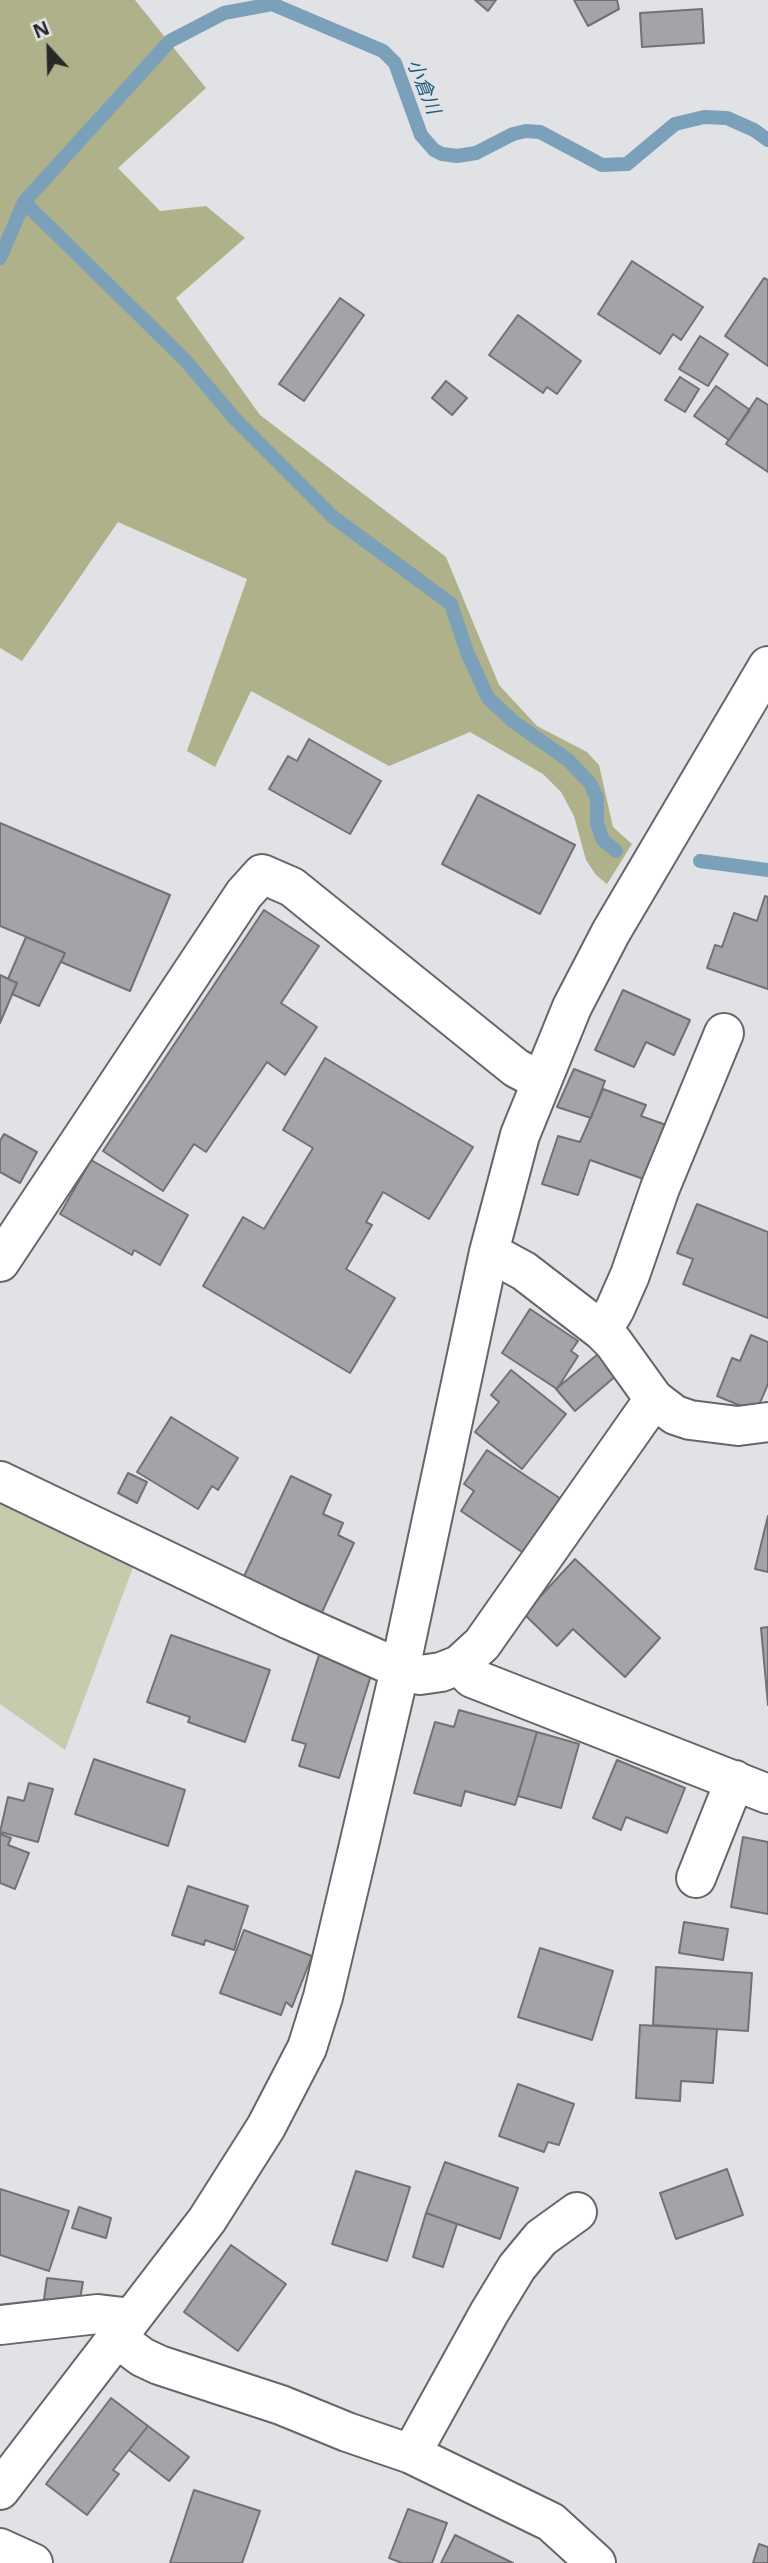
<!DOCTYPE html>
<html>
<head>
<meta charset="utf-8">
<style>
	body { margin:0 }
	#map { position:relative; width:768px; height:2563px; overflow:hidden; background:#e1e2e5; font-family:"Noto Sans",sans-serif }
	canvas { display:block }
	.north { position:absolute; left:14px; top:14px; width:70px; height:70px; -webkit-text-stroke:5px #e1e2e5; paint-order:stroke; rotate:338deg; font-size:19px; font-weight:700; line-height:28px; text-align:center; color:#282829 }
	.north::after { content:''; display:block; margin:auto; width:24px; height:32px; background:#282829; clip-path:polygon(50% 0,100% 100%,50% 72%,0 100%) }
</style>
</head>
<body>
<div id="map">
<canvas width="768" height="2563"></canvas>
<div class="north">N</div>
</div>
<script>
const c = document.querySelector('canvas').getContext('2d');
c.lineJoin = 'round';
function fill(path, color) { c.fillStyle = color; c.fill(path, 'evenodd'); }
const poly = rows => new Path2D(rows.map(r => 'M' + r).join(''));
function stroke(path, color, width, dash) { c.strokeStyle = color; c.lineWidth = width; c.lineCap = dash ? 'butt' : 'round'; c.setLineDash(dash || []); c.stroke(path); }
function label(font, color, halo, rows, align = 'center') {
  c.font = font + ' "Noto Sans","Noto Sans JP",sans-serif'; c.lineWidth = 6; c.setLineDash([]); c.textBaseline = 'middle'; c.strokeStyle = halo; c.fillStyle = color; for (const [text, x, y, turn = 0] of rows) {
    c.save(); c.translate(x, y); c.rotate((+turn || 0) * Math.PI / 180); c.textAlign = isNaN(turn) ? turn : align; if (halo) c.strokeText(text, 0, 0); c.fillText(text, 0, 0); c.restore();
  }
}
fill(poly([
	[0,1493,135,1562,65,1750,0,1704]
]), '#c7caac');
fill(poly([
	[0,0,135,0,206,88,118,168,160,211,206,206,245,238,176,298,260,415,446,557,499,685,537,726,587,752,599,765,613,827,632,844,607,884,596,875,586,860,574,816,561,792,543,774,470,732,389,766,251,691,215,767,187,751,247,579,118,522,22,661,0,648]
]), '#aeb189');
stroke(poly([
	[24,202,185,360,235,419,333,517,451,604,467,652,488,698,514,722,568,760,590,783,597,798,597,824,603,840,616,851],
	[0,258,24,202,170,41,224,13,272,4,383,51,395,63,421,135,434,150,442,154,457,156,476,153,513,134,526,131,540,132,602,165,627,164,675,124,704,117,727,118,754,130,768,140],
	[700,861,768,870]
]), '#7ba0b9', 14);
const building = poly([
	[475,0,496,0,488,11,475,0],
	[574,0,617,0,619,9,588,26,574,0],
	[702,9,704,43,642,47,640,13,702,9],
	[632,261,703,307,681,340,673,334,660,354,598,314,632,261],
	[764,278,768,280,768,366,725,336,764,278],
	[340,298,364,315,304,401,279,384,340,298],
	[518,315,581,361,557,394,547,387,543,393,489,355,518,315],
	[700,336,728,354,708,386,679,369,700,336],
	[680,377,699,389,685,412,665,400,680,377],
	[446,381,467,398,452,415,432,398,446,381],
	[716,386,750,410,729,440,694,416,716,386],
	[757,398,768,405,768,472,726,444,757,398],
	[309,739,381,781,350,834,269,789,288,756,297,761,309,739],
	[478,795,575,845,540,914,442,864,478,795],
	[0,823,170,895,130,991,61,962,65,953,0,926,0,823],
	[765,896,768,897,768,989,707,968,715,945,722,947,734,913,757,921,765,896],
	[264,910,319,946,281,1003,317,1027,285,1075,267,1062,206,1152,194,1144,163,1191,103,1151,264,910],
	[26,937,65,953,39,1006,12,994,17,983,8,979,26,937],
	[0,975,17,983,0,1023,0,975],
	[623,990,690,1020,674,1055,646,1042,634,1067,595,1050,623,990],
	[325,1058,473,1147,429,1219,383,1192,366,1222,372,1225,346,1269,395,1298,350,1373,203,1286,243,1217,264,1229,313,1148,283,1130,325,1058],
	[574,1069,605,1081,591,1118,557,1107,574,1069],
	[603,1089,646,1105,641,1116,669,1126,649,1181,590,1160,578,1195,542,1184,558,1136,580,1142,603,1089],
	[4,1134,37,1152,20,1183,0,1172,0,1141,4,1134],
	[91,1160,188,1215,160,1265,134,1250,132,1255,60,1214,91,1160],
	[697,1204,768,1232,768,1318,683,1284,693,1259,677,1253,697,1204],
	[530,1309,578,1341,571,1351,578,1356,557,1389,502,1353,530,1309],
	[751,1335,768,1342,768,1384,756,1412,717,1396,732,1358,740,1361,751,1335],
	[598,1354,617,1375,575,1411,556,1389,598,1354],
	[511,1370,566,1414,522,1469,475,1432,499,1402,491,1395,511,1370],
	[171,1417,238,1458,218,1490,212,1486,198,1509,137,1472,171,1417],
	[487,1450,561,1499,525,1554,461,1511,474,1491,464,1484,487,1450],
	[128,1473,147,1482,137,1503,118,1493,128,1473],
	[291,1476,331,1495,323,1514,343,1523,338,1535,354,1543,317,1623,239,1587,291,1476],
	[768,1516,768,1572,755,1569,768,1516],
	[575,1559,660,1638,625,1677,573,1629,557,1646,524,1614,575,1559],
	[768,1627,768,1705,761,1628,768,1627],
	[171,1635,270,1670,245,1742,188,1722,190,1717,147,1702,171,1635],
	[319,1655,372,1672,339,1778,299,1766,306,1744,292,1740,319,1655],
	[459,1710,537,1732,515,1805,465,1791,461,1806,414,1793,435,1722,454,1727,459,1710],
	[537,1732,579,1744,561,1808,518,1796,537,1732],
	[94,1759,185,1790,168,1846,75,1814,94,1759],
	[617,1760,685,1788,667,1833,626,1817,621,1830,593,1818,617,1760],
	[29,1783,53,1789,38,1842,0,1832,8,1797,24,1801,29,1783],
	[0,1834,11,1838,8,1845,29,1853,15,1889,0,1883,0,1834],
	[743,1837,768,1842,768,1914,731,1907,743,1837],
	[188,1886,248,1906,234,1950,205,1940,204,1945,172,1935,188,1886],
	[684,1922,728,1929,723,1960,679,1953,684,1922],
	[244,1930,312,1956,292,2007,286,2002,281,2015,220,1993,244,1930],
	[540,1948,613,1971,592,2040,518,2017,540,1948],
	[656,1967,752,1973,748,2031,653,2025,656,1967],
	[640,2025,717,2029,713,2083,681,2081,680,2101,636,2098,640,2025],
	[518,2084,574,2104,559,2145,548,2142,544,2152,499,2136,518,2084],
	[445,2162,518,2188,500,2239,426,2213,445,2162],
	[727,2169,743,2215,676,2239,660,2193,727,2169],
	[356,2171,410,2187,387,2261,332,2244,356,2171],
	[0,2189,69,2211,49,2271,0,2255,0,2189],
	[79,2207,111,2218,106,2238,72,2228,79,2207],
	[426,2213,457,2224,443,2267,413,2257,426,2213],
	[231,2245,286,2284,238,2351,184,2312,231,2245],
	[47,2278,83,2282,79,2304,44,2299,47,2278],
	[111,2398,148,2426,113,2470,119,2474,87,2515,46,2484,111,2398],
	[148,2426,189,2457,169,2481,129,2450,148,2426],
	[194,2490,260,2511,242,2563,170,2563,194,2490],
	[408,2509,447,2523,432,2563,402,2563,389,2558,408,2509],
	[455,2535,513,2563,441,2563,455,2535],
	[759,2544,768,2547,768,2563,753,2563,759,2544]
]);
fill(building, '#a3a4a7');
stroke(building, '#727275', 2);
const minor = poly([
	[0,1262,244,894,262,874,292,887,516,1068,541,1081],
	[602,1331,615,1309,630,1275,660,1188,724,1033],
	[654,1399,675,1415,690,1420,738,1426,768,1422],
	[0,1481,290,1620,400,1669,420,1675,441,1672,459,1665,482,1644,654,1399,613,1342,602,1331,524,1271,489,1252],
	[459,1665,472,1678,768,1794],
	[696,1878,735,1780],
	[0,2325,98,2314,132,2318],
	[118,2339,142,2357,159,2365,281,2405,347,2432,411,2454,551,2522,596,2563],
	[411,2454,489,2313,517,2267,541,2238,577,2212],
	[0,2490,207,2220,266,2127,307,2048,323,1997,355,1862,400,1669,489,1252,520,1135,572,1007,611,932,768,666],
	[0,2548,33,2563]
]);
stroke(minor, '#656669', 42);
stroke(minor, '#fff', 38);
label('italic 19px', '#1a5b7d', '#e1e2e5', [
	["小倉川",423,87,68]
]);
</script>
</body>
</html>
